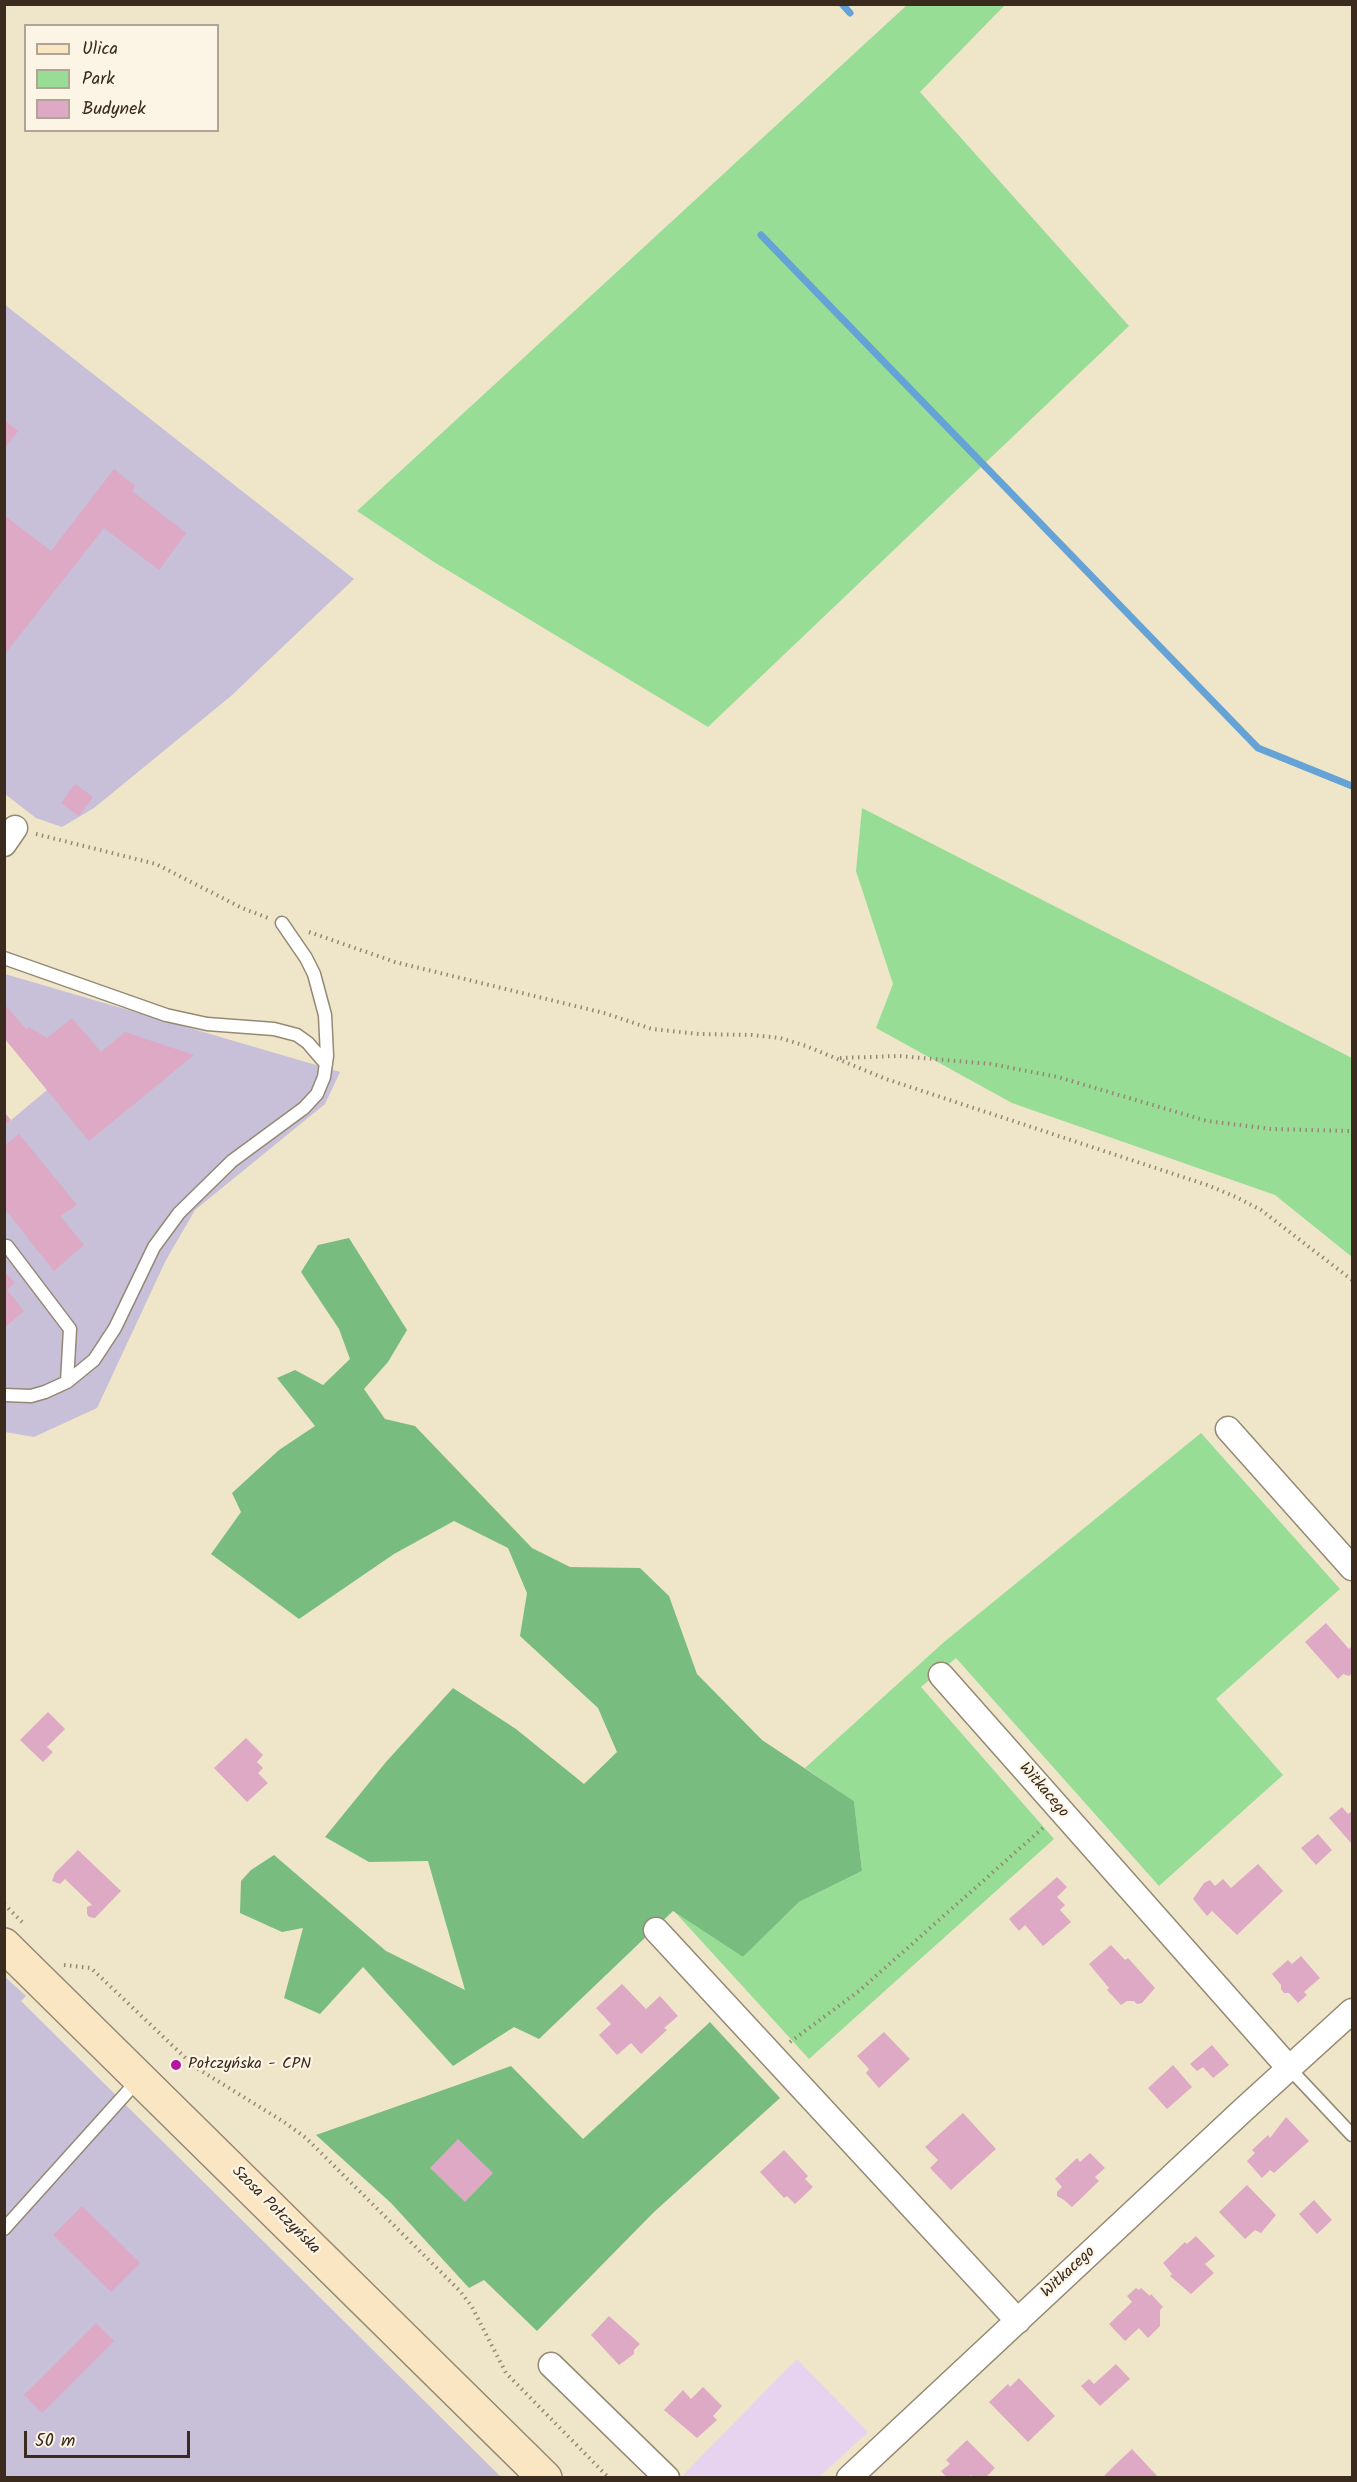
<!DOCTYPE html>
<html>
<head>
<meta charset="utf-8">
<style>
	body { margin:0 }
	#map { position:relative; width:1357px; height:2482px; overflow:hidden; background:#efe6c9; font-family:Kalam,sans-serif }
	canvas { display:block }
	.frame { position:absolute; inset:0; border:6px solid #3b2a1e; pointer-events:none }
	.legend { position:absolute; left:24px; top:24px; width:195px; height:108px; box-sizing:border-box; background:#fcf5e5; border:2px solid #afa495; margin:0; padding:8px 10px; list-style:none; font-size:18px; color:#3b2a1e }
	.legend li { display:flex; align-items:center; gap:12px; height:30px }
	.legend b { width:30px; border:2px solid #afa495 }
	.scale { position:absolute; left:24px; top:2431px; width:166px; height:27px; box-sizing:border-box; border:3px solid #3b2a1e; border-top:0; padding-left:8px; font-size:18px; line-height:21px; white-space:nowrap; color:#3b2a1e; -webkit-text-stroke:4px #fcf5e5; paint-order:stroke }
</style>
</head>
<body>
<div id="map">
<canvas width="1357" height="2482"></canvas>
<div class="frame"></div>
<ul class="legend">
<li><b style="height:8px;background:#fbe6c4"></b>Ulica</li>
<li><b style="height:16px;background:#97dd96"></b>Park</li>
<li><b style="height:16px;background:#dea9c4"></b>Budynek</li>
</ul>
<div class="scale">50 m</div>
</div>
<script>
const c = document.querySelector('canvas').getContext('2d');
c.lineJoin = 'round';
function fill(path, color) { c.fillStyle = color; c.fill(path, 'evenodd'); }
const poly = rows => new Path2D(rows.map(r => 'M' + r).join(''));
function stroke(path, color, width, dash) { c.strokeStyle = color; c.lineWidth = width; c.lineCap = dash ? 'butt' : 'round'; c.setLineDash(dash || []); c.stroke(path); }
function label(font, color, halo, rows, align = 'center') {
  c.font = font + ' Kalam,sans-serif'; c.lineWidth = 4.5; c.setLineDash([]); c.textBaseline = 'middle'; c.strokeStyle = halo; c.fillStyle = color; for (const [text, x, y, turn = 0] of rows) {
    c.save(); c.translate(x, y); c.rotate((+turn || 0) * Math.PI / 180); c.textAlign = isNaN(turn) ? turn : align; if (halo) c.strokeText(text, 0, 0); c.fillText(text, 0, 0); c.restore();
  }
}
fill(poly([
	[797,2359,868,2432,819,2477,686,2478,683,2475]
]), '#e7d2ef');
fill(poly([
	[4,304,354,579,231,696,94,808,62,827,36,818,5,794],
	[5,974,340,1072,325,1104,195,1210,166,1260,97,1408,34,1437,5,1432,4,1126,47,1090,5,1038],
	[4,1976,26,1996,21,2001,501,2477,5,2477]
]), '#c8bfd8');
fill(poly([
	[907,5,1005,5,920,92,1129,326,708,727,434,562,357,511],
	[862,808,1352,1058,1352,1257,1275,1195,1012,1103,876,1028,893,984,856,871],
	[1201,1433,1340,1589,1216,1699,1283,1775,1159,1886,956,1658,921,1687,1054,1839,809,2059,674,1911,743,1957,799,1902,862,1871,854,1801,805,1768,944,1642]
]), '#97dd96');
fill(poly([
	[349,1238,407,1330,388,1362,364,1389,385,1419,415,1426,532,1548,570,1567,640,1568,669,1596,697,1674,762,1740,854,1801,862,1871,799,1902,743,1957,673,1911,539,2039,514,2027,453,2066,363,1967,320,2014,284,1998,303,1928,282,1932,240,1913,241,1881,251,1870,274,1855,386,1951,465,1990,428,1861,369,1862,325,1837,386,1762,453,1688,516,1729,584,1784,617,1752,598,1708,520,1636,527,1593,508,1548,454,1521,394,1554,299,1619,211,1554,241,1512,232,1493,279,1450,315,1426,277,1378,295,1370,323,1385,350,1359,339,1329,301,1272,318,1245],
	[710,2022,780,2098,654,2212,537,2331,484,2280,469,2288,391,2203,316,2135,511,2066,583,2139]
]), '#79bc7f');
stroke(poly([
	[842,4,850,13],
	[761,235,1258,748,1352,786]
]), '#65a2d6', 7);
fill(poly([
	[4,420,18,431,4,449],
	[114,469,135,486,132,491,186,533,159,570,104,528,4,655,4,515,51,551],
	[75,784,93,797,79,816,61,803],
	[4,1004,26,1029,29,1027,47,1038,72,1018,101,1052,125,1032,194,1055,89,1141,4,1038],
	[4,1112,11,1120,4,1126],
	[19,1134,77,1205,60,1216,84,1245,54,1271,4,1208,4,1146],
	[4,1271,15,1283,7,1290,24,1311,4,1328],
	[1326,1623,1349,1649,1352,1646,1352,1673,1349,1676,1343,1674,1338,1679,1305,1642],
	[48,1712,65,1729,47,1747,53,1752,43,1762,20,1740],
	[246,1738,263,1755,257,1762,263,1768,258,1773,268,1783,247,1802,214,1768],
	[1342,1807,1348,1814,1352,1811,1351,1843,1329,1818],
	[1318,1834,1332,1850,1316,1865,1301,1848],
	[78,1850,121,1891,95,1918,89,1917,87,1914,87,1907,92,1905,65,1879,60,1884,52,1881,55,1873],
	[1258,1864,1283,1891,1237,1935,1212,1911,1207,1916,1193,1899,1204,1883,1210,1880,1215,1886,1223,1879,1231,1888],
	[1057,1877,1067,1887,1057,1897,1065,1905,1060,1910,1071,1922,1043,1946,1025,1925,1019,1931,1009,1919],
	[1111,1945,1125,1960,1128,1958,1155,1988,1142,2003,1137,2004,1134,2001,1127,2001,1121,2005,1107,1990,1109,1988,1089,1964],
	[1301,1956,1320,1978,1304,1992,1307,1995,1298,2003,1289,1993,1284,1993,1281,1989,1281,1985,1272,1974,1288,1960,1292,1964],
	[622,1984,646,2009,660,1996,678,2016,664,2028,667,2030,641,2054,631,2043,617,2055,599,2035,611,2024,596,2008],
	[884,2032,910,2059,879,2088,866,2073,869,2069,857,2056],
	[1212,2045,1229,2065,1213,2078,1203,2067,1197,2071,1190,2064],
	[1173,2065,1192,2087,1167,2109,1148,2088],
	[963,2113,996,2149,951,2190,930,2168,938,2160,925,2147],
	[1286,2117,1309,2141,1274,2173,1270,2170,1262,2178,1247,2161,1255,2153,1252,2150,1268,2135,1270,2138],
	[458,2139,493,2173,465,2202,430,2168],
	[784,2150,808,2176,805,2179,813,2187,795,2204,787,2196,784,2198,760,2172],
	[1090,2153,1105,2168,1095,2177,1099,2181,1072,2207,1064,2200,1057,2196,1057,2192,1062,2187,1055,2179,1077,2158,1080,2162],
	[1247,2185,1276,2215,1261,2233,1255,2230,1245,2239,1219,2212],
	[1314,2200,1332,2220,1317,2234,1299,2214],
	[82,2206,140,2263,111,2292,53,2235],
	[1196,2236,1215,2256,1205,2264,1214,2273,1191,2294,1170,2276,1172,2274,1163,2263,1185,2242,1187,2244],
	[1136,2288,1139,2290,1141,2288,1150,2296,1151,2294,1163,2307,1160,2310,1160,2326,1148,2338,1139,2328,1125,2341,1109,2324,1132,2302,1127,2296],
	[609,2316,640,2344,634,2350,634,2354,619,2365,591,2335],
	[96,2323,114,2341,42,2413,24,2395],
	[1116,2364,1130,2379,1100,2406,1081,2386,1089,2379,1094,2384],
	[1019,2378,1055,2416,1028,2442,989,2402,1008,2384,1010,2387],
	[703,2387,722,2406,713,2416,717,2420,697,2438,664,2410,683,2390,691,2399],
	[967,2440,995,2468,985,2478,974,2478,971,2475,968,2478,947,2478,941,2471,950,2464,946,2460],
	[1132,2449,1159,2478,1102,2478,1116,2464]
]), '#dea9c4');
const service = poly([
	[4,958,166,1015,207,1024,274,1029,297,1035,308,1043,326,1064],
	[7,1246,70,1329,67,1382],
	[4,1395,31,1396,45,1392,67,1382,94,1360,115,1328,154,1247,179,1213,232,1161,304,1108,317,1094,324,1077,327,1056,325,1015,314,974,306,958,282,923],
	[1289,2068,1352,2135],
	[4,2229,139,2079]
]);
const minor = poly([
	[4,844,15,828],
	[1228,1429,1352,1568],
	[941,1675,1289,2068],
	[656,1930,1018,2321],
	[551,2365,667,2478],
	[849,2478,1242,2111,1352,2011]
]);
const secondary = poly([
	[4,1945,545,2478]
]);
stroke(service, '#958874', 15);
stroke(minor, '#958874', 27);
stroke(secondary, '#958874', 36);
stroke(poly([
	[36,834,156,864,242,908,268,918],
	[309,932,395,962,604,1013,652,1029,699,1034,752,1035,780,1038,806,1046,886,1079,1207,1185,1236,1197,1261,1210,1352,1280],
	[840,1058,899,1056,991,1064,1058,1077,1207,1121,1271,1129,1352,1131],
	[4,1904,23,1923],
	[64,1965,91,1968,195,2067,284,2122,306,2138,460,2291,472,2307,506,2373,609,2478],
	[790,2042,859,1991,1045,1826]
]), '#958874', 4, [1.5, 4.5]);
stroke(service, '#fff', 12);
stroke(minor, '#fff', 24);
stroke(secondary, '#fbe6c4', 33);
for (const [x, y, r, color] of [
	[176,2065,6,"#b5179e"]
]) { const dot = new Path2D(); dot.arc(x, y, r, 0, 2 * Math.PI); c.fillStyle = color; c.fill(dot); stroke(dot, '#fcf5e5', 2); }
label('16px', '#3b2a1e', '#fcf5e5', [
	["Witkacego",1043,1791,49],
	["Szosa Połczyńska",275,2211,45],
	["Witkacego",1069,2273,-43]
]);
label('16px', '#3b2a1e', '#fcf5e5', [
	["Połczyńska - CPN",188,2065]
], 'left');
</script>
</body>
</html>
